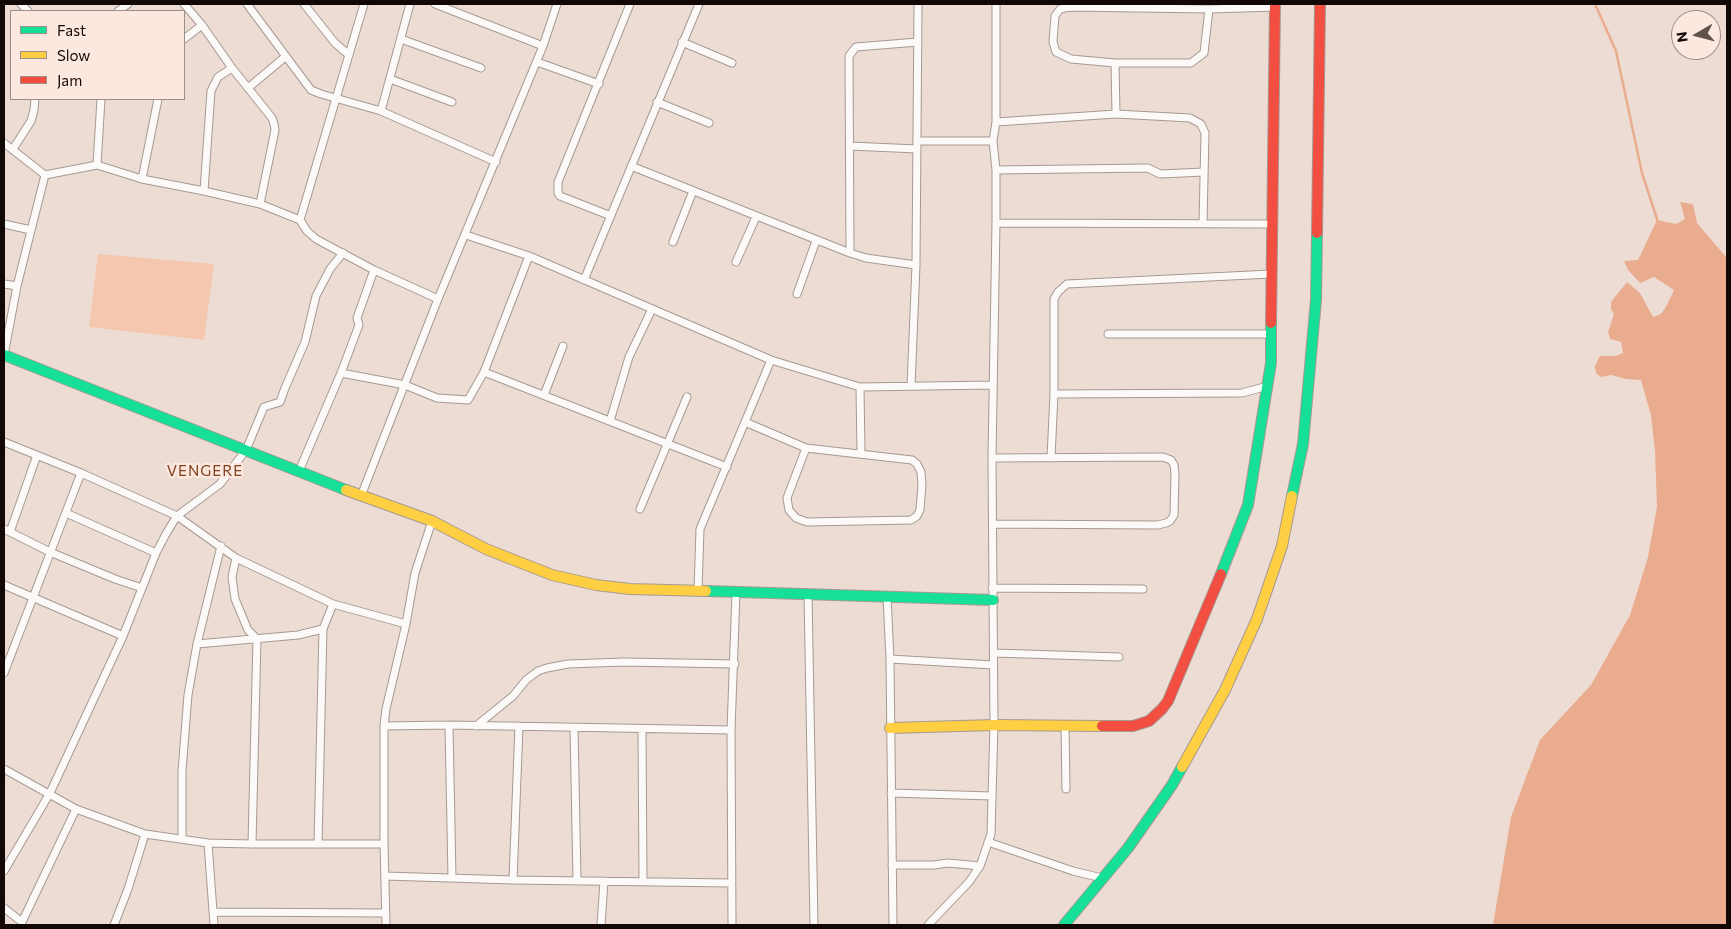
<!DOCTYPE html>
<html>
<head>
<meta charset="utf-8">
<style>
	body { margin:0 }
	#map { position:relative; width:1731px; height:929px; overflow:hidden; background:#eddcd3; font-family:Commissioner,sans-serif }
	canvas { display:block }
	.frame { position:absolute; inset:0; border:5px solid #120805; pointer-events:none }
	.legend { position:absolute; left:10px; top:10px; width:175px; height:90px; box-sizing:border-box; background:#fce8df; border:1px solid #9e8e88; margin:0; padding:6px 9px; list-style:none; font-size:15px; color:#120805 }
	.legend li { display:flex; align-items:center; gap:10px; height:25px }
	.legend b { width:25px; border:1px solid #9e8e88 }
	.north { position:absolute; left:1671px; top:10px; width:50px; height:50px; box-sizing:border-box; background:#fce8df; border:1px solid #9e8e88; border-radius:50%; rotate:262deg; font-size:14px; font-weight:700; line-height:20px; text-align:center; color:#120805 }
	.north::after { content:''; display:block; margin:auto; width:18px; height:22px; background:#5f524d; clip-path:polygon(50% 0,100% 100%,50% 72%,0 100%) }
</style>
</head>
<body>
<div id="map">
<canvas width="1731" height="929"></canvas>
<div class="frame"></div>
<ul class="legend">
<li><b style="height:6px;background:#16e098"></b>Fast</li>
<li><b style="height:6px;background:#ffcf43"></b>Slow</li>
<li><b style="height:6px;background:#f24e42"></b>Jam</li>
</ul>
<div class="north">N</div>
</div>
<script>
const c = document.querySelector('canvas').getContext('2d');
c.lineJoin = 'round';
function fill(path, color) { c.fillStyle = color; c.fill(path, 'evenodd'); }
const poly = rows => new Path2D(rows.map(r => 'M' + r).join(''));
function stroke(path, color, width, dash) { c.strokeStyle = color; c.lineWidth = width; c.lineCap = dash ? 'butt' : 'round'; c.setLineDash(dash || []); c.stroke(path); }
function label(font, color, halo, rows, align = 'center') {
  c.font = font + ' Commissioner,sans-serif'; c.lineWidth = 4.5; c.setLineDash([]); c.textBaseline = 'middle'; c.strokeStyle = halo; c.fillStyle = color; for (const [text, x, y, turn = 0] of rows) {
    c.save(); c.translate(x, y); c.rotate((+turn || 0) * Math.PI / 180); c.textAlign = isNaN(turn) ? turn : align; if (halo) c.strokeText(text, 0, 0); c.fillText(text, 0, 0); c.restore();
  }
}
fill(poly([
	[98,254,214,264,204,340,89,327]
]), '#f5c7af');
fill(poly([
	[1680,202,1693,204,1697,223,1727,258,1727,925,1493,925,1511,817,1540,740,1591,685,1630,615,1648,557,1657,507,1655,451,1651,415,1641,380,1626,379,1611,375,1601,377,1596,373,1595,366,1600,356,1616,356,1623,353,1621,342,1610,339,1608,332,1614,314,1611,309,1611,302,1627,282,1640,293,1653,317,1661,314,1667,305,1674,290,1654,277,1640,283,1628,270,1624,261,1638,260,1657,220,1676,224,1685,219]
]), '#eaac8e');
stroke(poly([
	[1595,4,1616,51,1642,173,1658,222]
]), '#eaac8e', 2.5);
const street = poly([
	[21,4,28,11],
	[184,4,202,25,232,68,272,118,274,124,275,130,260,204],
	[247,4,311,90,321,94,381,111,410,4],
	[304,4,335,43,349,55],
	[364,4,300,220,307,231,316,239,374,270,438,299],
	[435,4,543,46],
	[1209,9,1204,53,1191,63,1115,63,1071,59,1056,52,1053,42,1055,16,1060,9,1070,7,1209,9,1275,7],
	[118,11,128,4],
	[184,39,202,25],
	[401,39,481,68],
	[682,42,732,63],
	[537,62,599,84],
	[1115,63,1116,114],
	[390,79,452,102],
	[248,88,285,57],
	[657,102,709,123],
	[381,111,496,162],
	[996,122,1116,114,1190,118,1201,124,1205,133,1203,223],
	[918,141,993,141],
	[4,143,45,175],
	[850,146,917,149],
	[13,149,31,121,34,110,35,99],
	[97,165,101,99],
	[631,166,850,253],
	[996,170,1148,168,1160,174,1204,172],
	[142,179,158,99],
	[204,191,211,91,218,77,232,68],
	[611,216,560,196,558,193,558,182,630,4],
	[996,223,1272,224],
	[4,224,31,230],
	[466,235,529,256,771,360,860,387,993,385],
	[673,242,693,191],
	[736,262,756,217],
	[916,265,866,258,850,253,849,56,856,47,918,42],
	[584,280,699,4],
	[4,284,17,286],
	[797,294,816,241],
	[1108,334,1270,334],
	[4,355,17,286,45,175,97,165,142,179,204,191,260,204,300,220],
	[484,372,727,467],
	[341,373,405,385,437,398,468,400,484,372,529,256],
	[911,386,916,265,918,4],
	[860,387,861,454],
	[1054,394,1242,393,1268,386],
	[544,395,563,346],
	[610,421,629,357,652,309],
	[745,422,806,448,912,460,917,464,921,472,922,485,920,510,917,516,911,520,807,522,796,518,789,510,787,498,806,448],
	[4,442,81,473,177,516,236,558,333,604,406,624],
	[992,458,1163,457,1171,460,1174,465,1175,474,1174,515,1170,521,1166,523,1158,525,993,524],
	[1051,458,1054,394,1054,299,1058,292,1067,284,1271,274],
	[299,471,341,373,359,325,357,318,374,270],
	[361,496,438,299,543,46,557,4],
	[640,509,687,397],
	[66,513,156,553],
	[4,529,50,552,115,579,142,588],
	[10,532,37,455],
	[236,558,232,577,235,599,248,630,257,639,252,844],
	[4,585,123,636],
	[992,588,1143,589],
	[698,590,700,529,771,360],
	[808,595,814,925],
	[887,596,890,659,893,925],
	[197,644,298,635,323,629],
	[994,653,1119,657],
	[890,659,993,665],
	[4,673,81,473],
	[449,725,452,878],
	[384,726,449,725,731,730],
	[476,726,513,696,526,680,538,671,547,668,568,664,624,662,735,664],
	[1065,726,1066,789],
	[574,728,577,880],
	[642,729,643,881],
	[4,769,76,809,145,834,208,843,252,844,384,844],
	[891,793,992,796],
	[182,839,182,771,188,695,197,644,221,546],
	[988,842,1073,871,1102,878],
	[208,843,214,925],
	[318,844,323,629,333,604],
	[892,865,934,865,948,863,980,866],
	[4,871,50,793,123,636,156,553,167,532,177,516,220,484,246,450,264,407,280,402,285,388,305,342,316,296,330,269,343,253],
	[385,876,513,880,731,883],
	[513,880,519,726],
	[4,908,22,922,76,809],
	[214,912,386,913],
	[114,925,128,889,145,834],
	[386,925,384,844,384,726,386,709,406,624,415,573,432,521],
	[601,925,604,881],
	[732,925,731,730,736,593],
	[928,925,969,882,980,866,991,834,994,725,992,458,996,223,996,170,993,141,996,122,996,4]
]);
const fast = poly([
	[4,355,346,490],
	[1292,496,1303,444,1316,300,1317,233],
	[1221,574,1248,505,1271,363,1271,323],
	[706,591,993,600],
	[1064,925,1128,848,1172,785,1182,767]
]);
const slow = poly([
	[346,490,432,521,486,549,552,575,596,585,630,589,706,591],
	[890,728,994,725,1102,726],
	[1182,767,1225,690,1257,619,1282,546,1292,496]
]);
const jam = poly([
	[1317,233,1320,4],
	[1271,323,1275,4],
	[1102,726,1133,726,1149,721,1162,709,1168,701,1221,574]
]);
stroke(street, '#a69992', 9);
stroke(fast, '#a69992', 12);
stroke(slow, '#a69992', 12);
stroke(jam, '#a69992', 12);
stroke(street, '#fcfaf8', 7);
stroke(fast, '#16e098', 10);
stroke(slow, '#ffcf43', 10);
stroke(jam, '#f24e42', 10);
c.letterSpacing = '1px';
label('15px', '#80401d', '#fce8df', [
	["VENGERE",205,471]
]);
c.letterSpacing = '0px';
</script>
</body>
</html>
